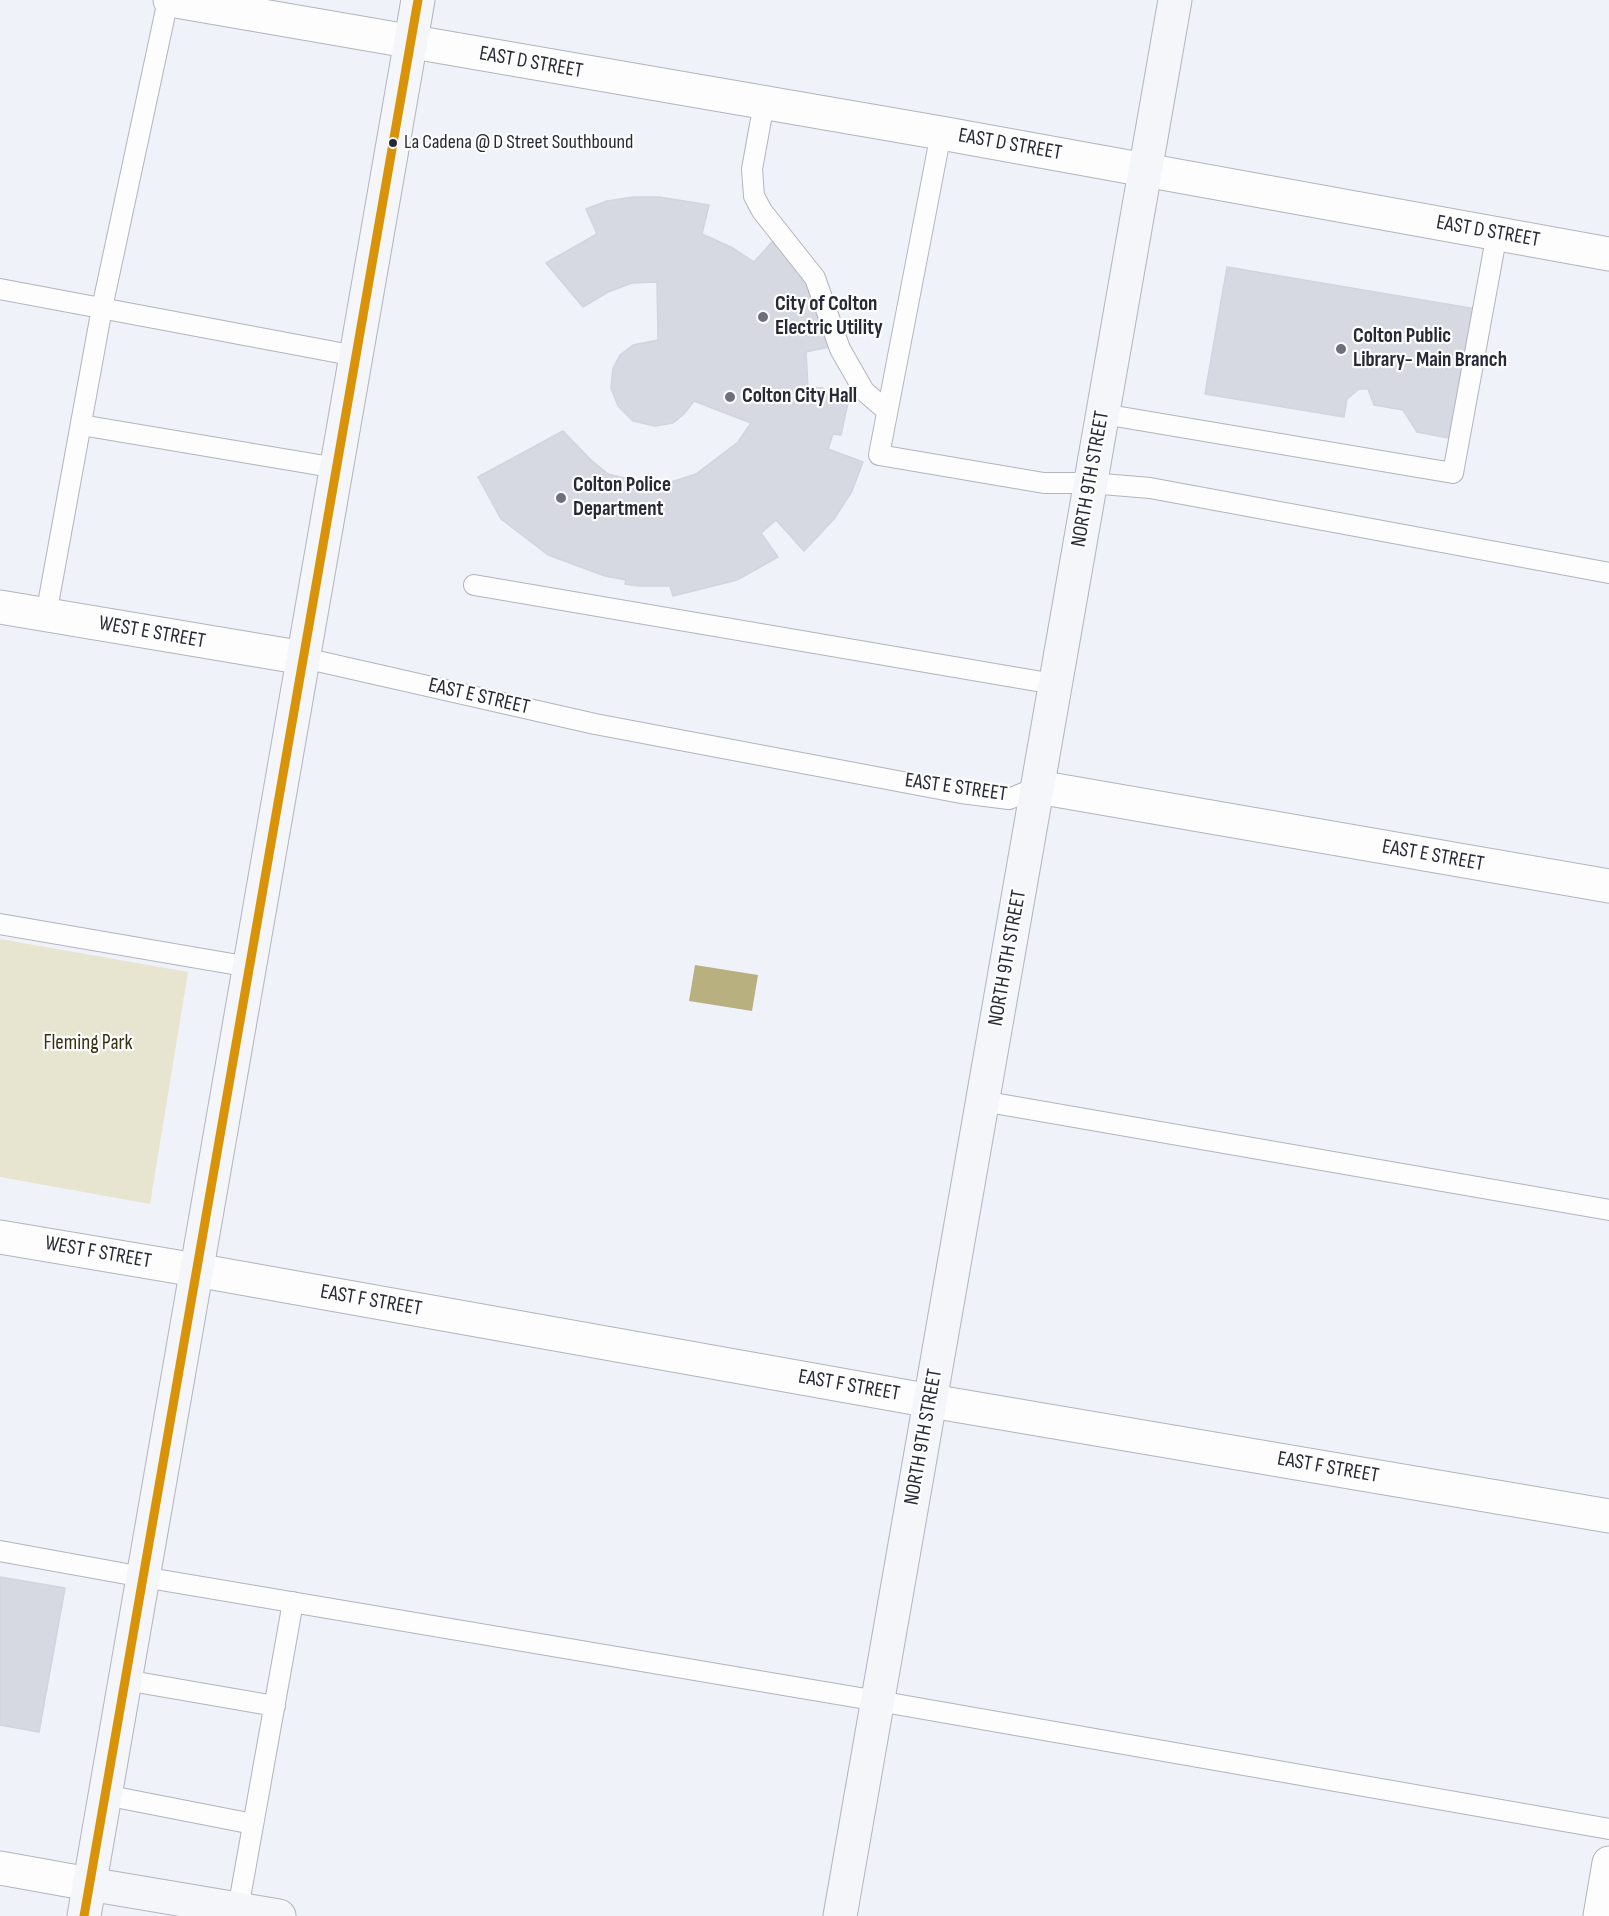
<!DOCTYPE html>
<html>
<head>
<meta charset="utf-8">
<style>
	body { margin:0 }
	canvas { display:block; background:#f0f2fa }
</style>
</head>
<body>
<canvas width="1609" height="1916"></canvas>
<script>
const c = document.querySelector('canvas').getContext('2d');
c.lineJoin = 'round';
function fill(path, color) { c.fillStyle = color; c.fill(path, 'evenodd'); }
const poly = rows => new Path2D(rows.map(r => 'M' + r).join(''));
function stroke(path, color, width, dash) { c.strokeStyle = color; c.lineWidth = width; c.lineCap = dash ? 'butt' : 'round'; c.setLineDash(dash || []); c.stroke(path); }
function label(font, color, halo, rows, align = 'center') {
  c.font = font + ' "Sofia Sans Condensed",sans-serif'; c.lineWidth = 4.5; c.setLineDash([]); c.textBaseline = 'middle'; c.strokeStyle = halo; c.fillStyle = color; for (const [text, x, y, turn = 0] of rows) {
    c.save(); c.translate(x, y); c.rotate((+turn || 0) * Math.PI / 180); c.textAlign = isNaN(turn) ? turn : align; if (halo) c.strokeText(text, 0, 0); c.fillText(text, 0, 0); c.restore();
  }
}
fill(poly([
	[0,939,188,972,150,1204,0,1177]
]), '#e7e4d0');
fill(poly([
	[695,965,758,975,752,1011,689,1001]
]), '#b9b080');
const building = poly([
	[634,197,659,197,709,205,702,234,733,248,754,262,772,242,790,260,807,281,834,346,806,352,808,387,823,388,823,394,849,398,841,435,833,434,828,449,863,462,852,491,834,519,804,551,776,520,761,533,778,557,737,580,673,596,670,586,638,586,625,584,626,580,605,576,548,555,501,519,478,477,563,431,591,460,608,474,648,484,668,483,696,474,738,442,751,423,694,401,684,414,673,423,655,426,633,421,618,406,611,388,613,368,620,355,633,345,658,340,657,282,632,283,608,292,583,307,546,263,597,234,586,209,607,201,634,197],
	[1227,267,1476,309,1454,439,1417,432,1403,410,1374,405,1368,389,1359,389,1347,399,1344,417,1205,394,1227,267],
	[0,1577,65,1588,39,1732,0,1725,0,1577]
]);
fill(building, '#d6d8e2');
stroke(building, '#d2d4de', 1.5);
const lane = poly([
	[764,103,752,169,754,196,762,211,815,278,840,349,864,391,887,411],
	[941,133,879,455,1044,483,1090,483,1150,488,1609,573],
	[0,289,356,356],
	[1103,414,1453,473,1497,233],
	[81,425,337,468],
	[474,585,1054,684],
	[46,615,102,308,168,0],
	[304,658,595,724,961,793,1009,799,1038,787],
	[0,924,250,967],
	[982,1101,1609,1210],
	[0,1551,143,1577,878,1701,1609,1829],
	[125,1680,275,1706],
	[105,1795,253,1824],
	[238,1909,293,1602]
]);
const street = poly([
	[170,0,941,133,1609,254],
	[0,607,304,658],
	[1038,787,1609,886],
	[0,1237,196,1270,931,1401,1609,1516],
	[0,1868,89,1884],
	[1600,1916,1609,1863]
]);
const secondary = poly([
	[89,1884,279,1916],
	[84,1916,418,0],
	[840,1916,1175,0]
]);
stroke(lane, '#b2b4be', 22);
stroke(street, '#b2b4be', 35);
stroke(secondary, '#b2b4be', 35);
stroke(lane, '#fdfdfe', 20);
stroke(street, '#fdfdfe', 33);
stroke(secondary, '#f5f6fa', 33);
stroke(poly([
	[84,1916,418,0]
]), '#d89308', 9);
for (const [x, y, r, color] of [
	[393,143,5,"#282936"],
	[763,317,6,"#6e6f7b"],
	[1341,349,6,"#6e6f7b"],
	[730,397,6,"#6e6f7b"],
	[561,498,6,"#6e6f7b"]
]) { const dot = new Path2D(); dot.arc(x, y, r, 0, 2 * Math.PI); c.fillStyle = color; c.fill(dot); stroke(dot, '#fdfdfd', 2); }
label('20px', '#282936', '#fdfdfd', [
	["La Cadena @ D Street Southbound",404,143]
], 'left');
label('21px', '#282936', '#fdfdfd', [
	["EAST D STREET",531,63,10],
	["EAST D STREET",1010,145,10],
	["EAST D STREET",1488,232,10],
	["NORTH 9TH STREET",1091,479,-80],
	["WEST E STREET",152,633,10],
	["EAST E STREET",479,697,13],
	["EAST E STREET",956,788,8],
	["EAST E STREET",1433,856,10],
	["NORTH 9TH STREET",1008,958,-80],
	["WEST F STREET",98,1253,10],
	["EAST F STREET",371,1301,10],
	["EAST F STREET",849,1386,10],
	["NORTH 9TH STREET",924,1437,-80],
	["EAST F STREET",1328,1468,10]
]);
label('bold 21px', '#282936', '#fdfdfd', [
	["City of Colton",775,305],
	["Electric Utility",775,329],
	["Colton Public",1353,337],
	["Library- Main Branch",1353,361],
	["Colton City Hall",742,397],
	["Colton Police",573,486],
	["Department",573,510]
], 'left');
label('21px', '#373111', '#fdfdfd', [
	["Fleming Park",88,1044]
]);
</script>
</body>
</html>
